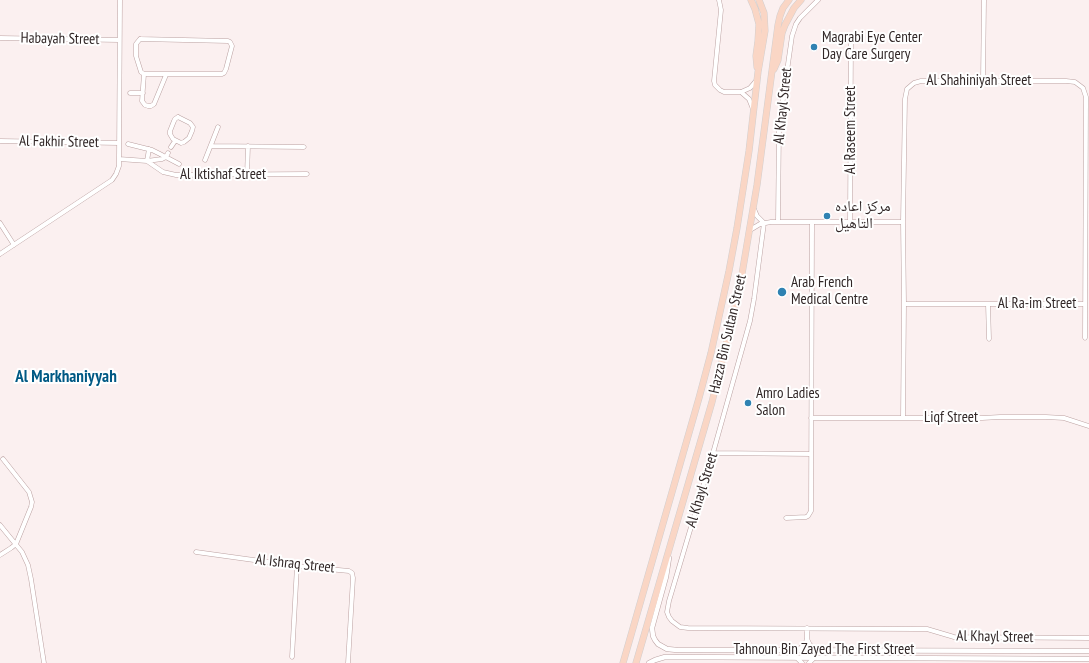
<!DOCTYPE html>
<html>
<head>
<meta charset="utf-8">
<style>
	body { margin:0 }
	canvas { display:block; background:#fbf0f0 }
</style>
</head>
<body>
<canvas width="1089" height="663"></canvas>
<script>
const c = document.querySelector('canvas').getContext('2d');
c.lineJoin = 'round';
const poly = rows => new Path2D(rows.map(r => 'M' + r).join(''));
function stroke(path, color, width, dash) { c.strokeStyle = color; c.lineWidth = width; c.lineCap = dash ? 'butt' : 'round'; c.setLineDash(dash || []); c.stroke(path); }
function label(font, color, halo, rows, align = 'center') {
  c.font = font + ' "PT Sans Narrow","Noto Naskh Arabic",sans-serif'; c.lineWidth = 4; c.setLineDash([]); c.textBaseline = 'middle'; c.strokeStyle = halo; c.fillStyle = color; for (const [text, x, y, turn = 0] of rows) {
    c.save(); c.translate(x, y); c.rotate((+turn || 0) * Math.PI / 180); c.textAlign = isNaN(turn) ? turn : align; if (halo) c.strokeText(text, 0, 0); c.fillText(text, 0, 0); c.restore();
  }
}
const minor = poly([
	[719,0,721,10,714,81,715,85,720,90,724,92,741,92,750,88,756,81],
	[0,38,119,40],
	[140,39,228,41,230,42,232,46,226,69,224,73,222,74,144,74,141,72,136,56,136,44,140,39],
	[144,74,142,101,145,105,148,106,151,106,154,104,166,75],
	[983,80,984,0],
	[741,92,749,99,753,109],
	[130,93,143,93],
	[178,117,190,123,193,127,192,131,189,138,184,142,181,143,173,139,170,134,170,131,174,121,175,119,178,117],
	[0,141,119,143],
	[128,144,152,150,160,154,179,164],
	[211,146,304,147],
	[171,147,175,141],
	[149,149,147,161,162,159,166,157,168,153],
	[119,159,147,161,163,172,176,175,307,174],
	[205,160,218,127],
	[247,175,248,146],
	[754,209,757,216,764,223],
	[778,222,779,127,792,36,796,24,800,18,818,0],
	[850,222,851,38],
	[0,223,14,245],
	[764,223,754,299,750,321,713,453,669,601,667,612,669,617,672,621,680,627,688,628,917,629,927,629,954,637,1089,638],
	[750,230,760,224,771,222,903,222],
	[0,254,112,180,116,174,119,166,119,159,120,0],
	[904,304,1085,304],
	[988,304,989,339],
	[811,418,982,418,1000,417,1046,417,1064,418,1089,426],
	[903,418,904,304,903,222,905,99,907,89,914,83,921,81,1066,81,1075,82,1083,88,1086,97,1086,101,1085,338],
	[713,453,811,454],
	[786,518,806,517,808,516,811,511,812,223],
	[0,525,22,552,28,565,31,579,44,663],
	[196,552,297,566,349,571,352,573,353,578,348,663],
	[0,555,11,548,16,544,31,507,32,502,29,492,3,459],
	[807,639,810,645,816,650],
	[798,650,804,645,806,642,807,639,807,628],
	[292,657,297,566],
	[797,658,802,663],
	[809,663,814,658]
]);
const tertiary = poly([
	[669,558,666,577,652,628,653,636,655,640,658,644,667,649,677,650,1089,651],
	[649,663,655,660,665,657,1089,659]
]);
const primary = poly([
	[751,0,755,9,759,24,758,41,756,56,757,67],
	[774,69,778,60,782,33,785,25,794,8,801,0],
	[623,663,699,398,711,353,729,271,737,228,749,151,758,72,765,31,764,13,759,0],
	[636,663,712,402,733,316,742,274,757,185,778,25,780,16,783,8,789,0]
]);
stroke(minor, '#bca2a2', 5);
stroke(tertiary, '#bca2a2', 5.5);
stroke(primary, '#d2cfcf', 7);
stroke(minor, '#fff', 4);
stroke(tertiary, '#fff', 4.5);
stroke(primary, '#fad6c5', 6);
for (const [x, y, r, color] of [
	[814,47,4,"#2f82b2"],
	[827,216,4,"#2f82b2"],
	[782,292,5,"#2f82b2"],
	[748,403,4,"#2f82b2"]
]) { const dot = new Path2D(); dot.arc(x, y, r, 0, 2 * Math.PI); c.fillStyle = color; c.fill(dot); stroke(dot, '#fff', 1.5); }
label('15px', '#312727', '#fff', [
	["Magrabi Eye Center",822,38],
	["Day Care Surgery",822,55],
	["مركز اعاده",835,207],
	["التاهيل",835,224],
	["Arab French",791,283],
	["Medical Centre",791,300],
	["Amro Ladies",756,394],
	["Salon",756,411]
], 'left');
label('15px', '#312727', '#fff', [
	["Habayah Street",60,39,1],
	["Al Shahiniyah Street",979,81],
	["Al Khayl Street",783,106,-84],
	["Al Raseem Street",851,130,-90],
	["Al Fakhir Street",59,142,1],
	["Al Iktishaf Street",223,175],
	["Al Ra-im Street",1037,304],
	["Hazza Bin Sultan Street",728,334,-77],
	["Liqf Street",951,418],
	["Al Khayl Street",702,490,-73],
	["Al Ishraq Street",295,564,6],
	["Al Khayl Street",995,637,1],
	["Tahnoun Bin Zayed The First Street",824,650]
]);
label('bold 17px', '#005984', '#fff', [
	["Al Markhaniyyah",66,377]
]);
</script>
</body>
</html>
